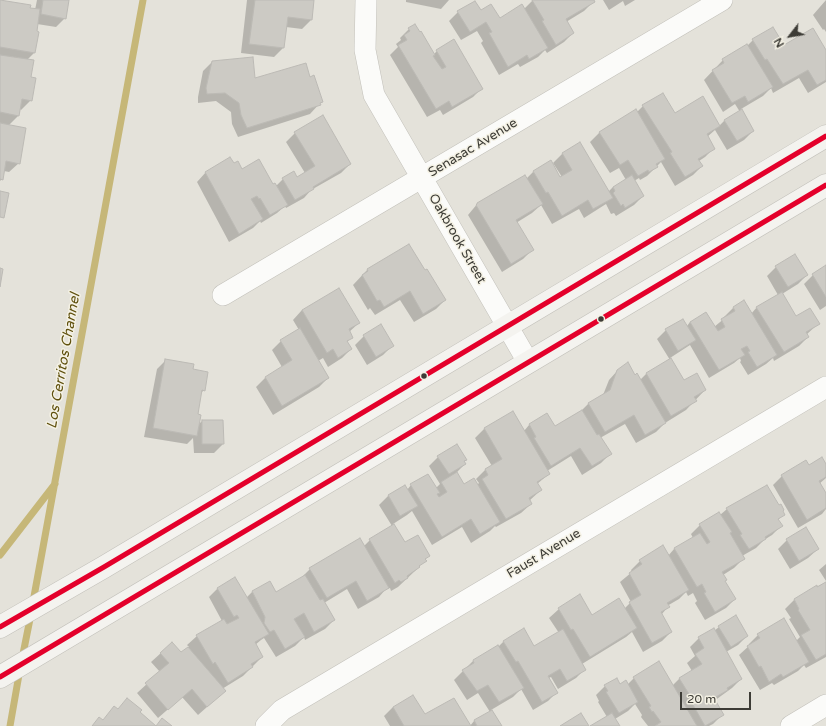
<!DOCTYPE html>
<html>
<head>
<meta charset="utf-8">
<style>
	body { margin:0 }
	#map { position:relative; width:826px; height:726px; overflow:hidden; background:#e4e2da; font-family:"Varela Round",sans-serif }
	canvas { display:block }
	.north { position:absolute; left:770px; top:16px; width:40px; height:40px; -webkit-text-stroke:3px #f4f1e4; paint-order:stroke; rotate:239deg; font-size:11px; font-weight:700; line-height:16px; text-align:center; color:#3d3c36 }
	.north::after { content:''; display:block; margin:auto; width:14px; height:18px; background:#3d3c36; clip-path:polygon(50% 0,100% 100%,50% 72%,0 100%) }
	.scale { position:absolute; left:680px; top:692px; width:71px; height:18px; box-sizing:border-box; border:2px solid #3d3c36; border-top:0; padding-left:5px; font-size:12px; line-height:14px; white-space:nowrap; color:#3d3c36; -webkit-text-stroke:3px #f4f1e4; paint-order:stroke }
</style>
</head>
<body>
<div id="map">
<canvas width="826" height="726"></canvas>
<div class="north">N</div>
<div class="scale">20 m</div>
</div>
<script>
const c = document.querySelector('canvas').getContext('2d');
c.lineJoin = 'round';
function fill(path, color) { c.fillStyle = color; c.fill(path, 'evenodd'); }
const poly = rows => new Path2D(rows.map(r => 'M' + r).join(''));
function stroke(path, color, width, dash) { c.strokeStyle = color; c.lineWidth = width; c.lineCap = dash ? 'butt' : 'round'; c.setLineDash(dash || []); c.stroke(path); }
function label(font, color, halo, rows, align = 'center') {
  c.font = font + ' "Varela Round",sans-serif'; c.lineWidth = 3; c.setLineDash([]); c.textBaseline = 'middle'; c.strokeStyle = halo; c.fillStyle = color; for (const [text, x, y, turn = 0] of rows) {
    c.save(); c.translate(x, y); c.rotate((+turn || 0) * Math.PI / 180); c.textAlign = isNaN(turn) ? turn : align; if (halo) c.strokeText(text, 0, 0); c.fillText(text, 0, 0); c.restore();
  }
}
fill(poly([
	[37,0,68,0,65,18,56,27,37,24,35,52,27,60,30,78,31,100,21,110,20,109,19,115,8,126,19,163,9,172,4,171,2,179,0,181,0,1,35,10],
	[247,0,313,0,311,20,302,29,286,27,283,48,274,57,241,53],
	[406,0,449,0,441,9,406,2],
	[533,0,592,0,593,2,584,11,566,22,573,33,564,42,547,53,545,50,538,57,520,67,518,64,499,75,481,43,483,41,477,31,461,40,449,21,458,12,480,12,499,19,524,9],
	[603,0,635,0,625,6,623,1,609,10],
	[826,0,826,32,824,29,823,30,813,15],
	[409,29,420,33,434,54,437,51,482,88,473,97,443,115,440,110,427,117,390,55,398,47,396,44,401,40,400,38],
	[753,40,783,47,826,52,826,82,808,93,799,78,773,93,771,88,763,96,741,109,753,131,744,140,727,150,715,130,707,137,714,148,705,157,699,161,702,166,693,175,675,186,661,162,647,176,640,180,639,178,634,181,643,196,634,205,616,216,614,213,611,214,606,204,584,218,579,209,552,224,541,205,532,213,516,223,532,250,523,259,502,272,468,215,478,203,526,179,533,172,560,178,562,177,553,163,562,154,580,144,608,192,613,187,626,180,619,168,610,173,590,142,599,133,636,110,637,112,643,106,719,126,724,121,740,112,735,104,723,112,704,80,723,60,747,46],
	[212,62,254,80,321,102,310,114,238,137,232,124,231,112,216,101,198,103,198,97,203,71],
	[295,133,350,164,341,173,311,190,304,198,286,208,285,206,277,213,261,223,260,221,253,228,229,242,197,182,206,172,233,164,242,170,273,185,276,186,283,179,297,178,305,173,286,142],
	[776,267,807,275,798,284,782,294,796,317,818,324,806,335,808,337,799,346,774,361,773,358,766,364,748,375,740,362,741,361,740,358,734,363,709,378,690,345,670,358,684,382,705,390,686,410,665,423,656,432,636,443,625,424,600,438,610,454,601,463,582,475,571,456,547,471,549,474,537,484,541,490,529,501,531,504,521,513,496,527,495,526,490,531,471,543,462,527,432,545,412,511,407,515,393,524,405,543,429,555,416,570,398,587,391,591,390,588,385,590,379,597,358,609,347,589,324,603,334,620,325,629,305,640,304,637,295,646,276,657,264,638,261,640,255,645,262,657,243,676,222,689,225,691,198,715,182,697,158,718,137,693,160,672,151,662,172,643,181,654,189,647,187,645,197,636,222,621,209,597,218,588,246,598,252,592,269,582,276,593,301,578,310,569,364,546,370,540,392,526,379,505,388,496,405,486,407,490,411,485,436,488,440,484,429,466,438,457,466,459,464,462,465,464,456,473,464,485,477,485,479,483,476,479,485,470,492,466,475,438,484,429,513,412,524,431,529,425,547,415,554,427,581,411,588,404,603,395,609,380,618,370,635,376,640,380,646,374,670,360,657,339,666,330,687,326,690,322,706,313,714,327,725,318,724,317,733,308,751,314,757,307,778,295,767,276],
	[826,267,826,306,820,310,804,284,813,275],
	[368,269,424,271,445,300,436,309,414,322,400,300,375,315,370,308,368,310,353,285],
	[302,310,359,323,349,332,352,337,347,342,351,349,342,358,328,367,323,358,318,361,328,378,319,387,273,415,256,387,265,378,282,367,272,350,281,341,299,330,293,320],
	[364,336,392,346,383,355,367,365,355,345],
	[166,360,192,370,204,390,200,394,196,415,198,425,202,421,223,444,214,453,194,453,193,438,187,444,144,437,157,369],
	[805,462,808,466,826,466,826,478,819,484,826,496,826,509,822,514,798,528,773,485,782,476],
	[727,509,784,514,778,520,781,526,772,535,764,540,756,548,742,556,743,559,734,568,723,575,724,581,735,599,726,608,705,620,695,603,697,601,693,593,688,596,686,592,679,599,667,606,668,607,661,615,671,632,662,641,643,652,632,632,626,637,582,664,585,669,576,678,558,689,551,677,549,678,557,692,548,701,533,710,521,689,513,697,491,710,500,726,390,726,384,716,393,707,470,726,474,721,490,712,478,693,467,700,454,680,473,661,498,647,504,641,534,648,559,633,549,618,559,609,592,616,624,609,631,602,620,582,632,572,631,570,640,561,668,556,674,549,693,538,691,534,700,525,720,515],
	[787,540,818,549,808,558,790,569,778,549],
	[826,564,826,581,819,570],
	[826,582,826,657,806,668,804,665,798,671,774,685,772,683,760,690,739,655,750,645,749,644,758,635,796,641,800,637,789,619,791,618,785,609,794,600],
	[719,627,747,636,738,645,726,652,741,679,732,688,714,701,722,715,713,724,709,726,648,726,641,717,642,715,635,704,628,711,615,719,619,726,592,726,607,717,598,702,599,701,596,695,605,686,616,680,620,685,627,685,634,678,658,663,672,686,680,678,692,671,687,663,695,656,690,647,699,638,714,631]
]), '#0003');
stroke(poly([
	[0,555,55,484],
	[33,602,143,0],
	[22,659,31,614],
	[10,726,20,669]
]), '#c6b778', 7);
const building = poly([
	[0,0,31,5,30,8,40,9,37,31,39,32,35,53,0,47,0,0],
	[43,0,69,0,66,19,41,14,43,0],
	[255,0,314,0,312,20,288,17,284,48,249,44,255,0],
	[532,0,594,0,595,2,566,19,574,33,556,45,542,21,544,20,532,0],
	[475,1,481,10,491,4,500,18,522,4,548,48,529,59,527,55,508,67,489,33,492,32,486,22,470,32,457,11,475,1],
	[415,24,420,32,421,31,435,55,433,56,442,69,446,67,436,50,454,39,483,89,452,107,449,101,436,109,398,45,407,40,404,35,410,31,408,28,415,24],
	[773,27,784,45,813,28,826,50,826,80,817,85,808,70,783,84,767,59,765,60,752,39,773,27],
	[747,44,773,87,748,102,745,96,732,103,712,70,724,63,722,59,747,44],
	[0,55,34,60,31,77,36,78,32,101,22,99,19,116,0,112,0,55],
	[253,57,255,78,306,63,310,77,314,75,323,102,320,103,321,105,247,128,241,115,239,103,225,93,207,94,206,88,212,61,253,57],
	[663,93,675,113,703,96,720,126,707,134,715,149,698,159,703,166,685,177,670,153,672,152,642,105,663,93],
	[636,109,665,159,656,164,658,167,649,172,648,170,638,176,628,160,620,165,599,132,636,109],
	[742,109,754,131,737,141,724,120,742,109],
	[323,115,351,164,313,187,314,189,295,200,282,178,294,171,297,177,315,166,294,132,323,115],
	[0,123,26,128,20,164,6,161,3,180,0,179,0,123],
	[580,142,613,198,593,209,588,200,562,216,548,192,546,193,533,171,551,160,560,177,572,170,562,153,580,142],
	[230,157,234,163,238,161,242,169,259,159,273,184,275,183,288,205,270,215,260,198,259,199,257,196,251,199,263,219,239,234,205,172,230,157],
	[525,175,543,204,516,220,534,250,511,264,476,205,477,204,477,203,525,175],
	[632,175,644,196,625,208,623,204,621,206,613,193,615,191,613,187,632,175],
	[0,191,9,193,4,218,0,217,0,191],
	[409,244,425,270,427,269,446,300,423,314,410,291,384,307,380,300,377,301,362,275,368,271,367,269,409,244],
	[795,254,808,275,788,287,775,266,795,254],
	[826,265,826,297,812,274,826,265],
	[0,268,3,269,0,287,0,268],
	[339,288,360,323,349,329,353,338,347,341,352,349,338,358,333,349,327,353,302,310,339,288],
	[782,292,796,316,810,308,820,324,806,332,809,337,784,352,756,307,782,292],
	[744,300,777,355,757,367,748,352,750,351,747,346,741,349,745,355,719,370,690,322,706,312,718,331,725,327,721,319,735,311,733,307,744,300],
	[683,319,696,340,678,351,665,329,683,319],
	[381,324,394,346,376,357,363,335,381,324],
	[300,328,329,378,282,406,265,377,292,360,280,340,300,328],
	[671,358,684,380,697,373,706,390,694,397,697,401,671,416,646,373,671,358],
	[165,359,194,364,193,369,208,372,205,391,202,390,198,414,201,415,197,436,153,428,165,359],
	[628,362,635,375,637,373,666,423,645,435,634,415,605,432,588,403,610,390,617,370,628,362],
	[582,410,597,435,599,434,612,454,592,466,580,448,551,466,534,438,536,437,529,424,547,413,555,426,582,410],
	[513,411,550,474,537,482,542,490,529,498,532,504,506,519,482,479,488,475,485,469,502,459,484,428,513,411],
	[202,420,223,420,224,444,202,444,202,420],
	[457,444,467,460,464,461,466,464,449,474,437,456,457,444],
	[822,457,826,464,826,477,819,481,826,493,826,508,807,520,781,475,806,460,809,465,822,457],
	[457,472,464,484,474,478,500,522,480,534,471,519,442,537,410,484,428,474,440,493,437,494,439,497,447,492,441,482,457,472],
	[405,485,418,506,400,516,388,495,405,485],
	[767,485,779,505,781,504,784,510,783,511,785,515,778,519,783,526,765,537,766,539,749,549,740,535,742,534,726,508,767,485],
	[719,512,732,532,730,533,745,559,722,572,727,580,725,581,736,599,715,612,704,593,706,592,702,584,697,587,674,548,700,533,707,544,710,542,699,524,719,512],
	[394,524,405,542,418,535,430,556,425,559,427,561,419,566,420,567,407,576,408,578,401,582,399,580,395,583,369,539,394,524],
	[806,527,819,549,799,561,786,539,806,527],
	[360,538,389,588,367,601,356,581,327,598,309,568,360,538],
	[663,545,689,590,667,603,670,607,661,612,672,632,652,643,629,602,641,595,629,573,642,564,639,560,663,545],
	[305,575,320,600,323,599,335,620,314,632,304,613,294,619,305,637,285,649,274,630,270,632,264,623,265,617,252,591,270,581,276,592,305,575],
	[235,577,269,634,255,642,263,657,251,664,253,667,228,683,215,662,213,664,196,635,224,619,227,624,239,618,237,615,234,617,217,588,235,577],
	[826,582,826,654,816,660,801,635,810,630,798,610,799,609,794,599,817,585,817,587,826,582],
	[580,594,592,615,619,598,637,628,590,657,573,629,571,630,558,608,580,594],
	[736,615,748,636,731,647,718,626,736,615],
	[784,618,809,662,783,677,781,674,769,682,761,666,759,667,747,646,760,638,757,634,784,618],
	[524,628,534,646,563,629,586,670,567,681,560,669,548,676,558,693,542,702,518,661,516,662,503,641,524,628],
	[714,628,742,679,727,688,728,690,714,698,724,715,705,726,692,703,694,702,679,678,702,664,695,654,704,648,698,637,714,628],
	[172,642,181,652,188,647,226,691,207,707,192,689,168,710,145,683,169,663,160,653,172,642],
	[498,645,524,688,499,702,488,685,477,691,462,670,474,663,473,660,498,645],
	[659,661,697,726,655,726,661,722,653,711,652,712,649,707,651,706,633,677,659,661],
	[617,678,620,684,626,680,638,702,619,713,606,692,608,691,604,685,617,678],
	[413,695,425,714,454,698,471,726,404,726,393,707,413,695],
	[127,698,142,710,140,712,156,726,162,718,172,726,92,726,99,717,103,720,114,706,118,709,127,698],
	[492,710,502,726,477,726,474,720,492,710],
	[581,713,589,726,560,726,581,713],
	[612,713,620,726,590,726,612,713]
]);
fill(building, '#cccac4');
stroke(building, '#bcbab5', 1);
const street = poly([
	[366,0,365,50,374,95,528,362],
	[223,295,722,0],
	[266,726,282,710,826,387],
	[791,726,826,705]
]);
const secondary = poly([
	[0,627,104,567,826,136],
	[0,677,826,185]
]);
stroke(street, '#c2c0ba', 22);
stroke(secondary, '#c2c0ba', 23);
stroke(street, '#fbfbf9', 21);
stroke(secondary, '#f4f3ef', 22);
stroke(poly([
	[0,627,104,567,826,136],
	[0,677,826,185]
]), '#e4002b', 5);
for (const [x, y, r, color] of [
	[601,319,3.5,"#3d3c36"],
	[424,376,3.5,"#3d3c36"]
]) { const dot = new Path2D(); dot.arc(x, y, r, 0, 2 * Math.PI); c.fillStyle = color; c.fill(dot); stroke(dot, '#f4f1e4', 1.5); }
label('13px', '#3d3c36', '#f4f1e4', [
	["Senasac Avenue",473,148,-31],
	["Oakbrook Street",457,239,60],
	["Faust Avenue",544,554,-31]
]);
label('italic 14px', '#5f500d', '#f4f1e4', [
	["Los Cerritos Channel",64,361,-80]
]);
</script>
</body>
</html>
